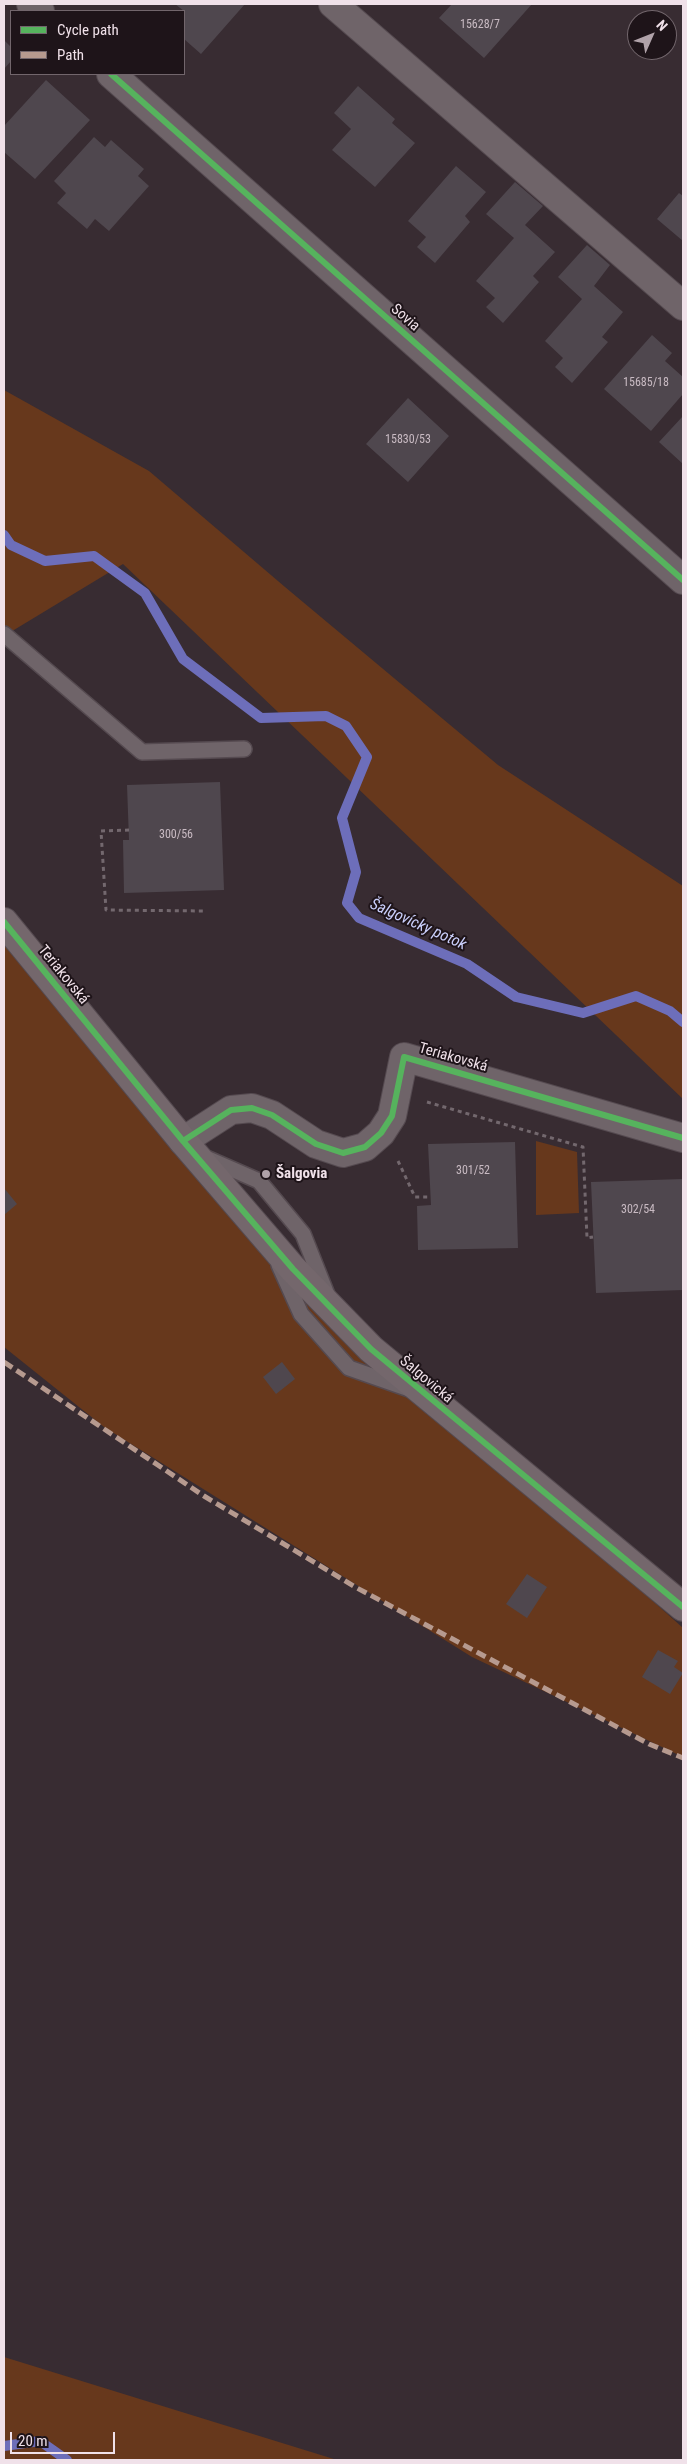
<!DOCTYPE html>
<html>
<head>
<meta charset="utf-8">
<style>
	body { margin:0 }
	#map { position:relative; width:687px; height:2464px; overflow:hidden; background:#382c32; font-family:"Roboto Condensed",sans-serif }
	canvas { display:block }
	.frame { position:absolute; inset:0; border:5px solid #f0e1e9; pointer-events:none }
	.legend { position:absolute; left:10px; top:10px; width:175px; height:65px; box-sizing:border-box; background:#1e1419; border:1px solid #72666c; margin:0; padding:6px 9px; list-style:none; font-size:15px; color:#f0e1e9 }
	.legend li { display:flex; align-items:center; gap:10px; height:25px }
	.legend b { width:25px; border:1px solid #72666c }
	.north { position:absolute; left:627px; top:10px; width:50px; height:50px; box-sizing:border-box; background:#1e1419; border:1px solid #72666c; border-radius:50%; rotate:46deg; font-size:14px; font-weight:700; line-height:20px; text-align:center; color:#f0e1e9 }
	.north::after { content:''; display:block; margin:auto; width:18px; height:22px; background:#b0a2a9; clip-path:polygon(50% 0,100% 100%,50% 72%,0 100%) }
	.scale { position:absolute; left:10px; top:2432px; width:105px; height:22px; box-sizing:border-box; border:2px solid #f0e1e9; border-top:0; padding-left:6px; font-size:15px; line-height:18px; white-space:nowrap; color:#f0e1e9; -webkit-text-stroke:4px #1e1419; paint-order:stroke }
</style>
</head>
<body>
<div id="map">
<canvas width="687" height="2464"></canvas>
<div class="frame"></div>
<ul class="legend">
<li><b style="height:6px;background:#56b35d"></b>Cycle path</li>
<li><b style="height:6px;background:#b69a8f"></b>Path</li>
</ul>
<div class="north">N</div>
<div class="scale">20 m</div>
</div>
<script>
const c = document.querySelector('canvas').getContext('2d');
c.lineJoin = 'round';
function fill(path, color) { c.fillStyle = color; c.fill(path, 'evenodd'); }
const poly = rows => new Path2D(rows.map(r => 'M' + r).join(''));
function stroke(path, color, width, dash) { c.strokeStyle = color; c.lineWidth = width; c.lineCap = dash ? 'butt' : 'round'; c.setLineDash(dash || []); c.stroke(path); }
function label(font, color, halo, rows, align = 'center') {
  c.font = font + ' "Roboto Condensed",sans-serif'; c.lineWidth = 4; c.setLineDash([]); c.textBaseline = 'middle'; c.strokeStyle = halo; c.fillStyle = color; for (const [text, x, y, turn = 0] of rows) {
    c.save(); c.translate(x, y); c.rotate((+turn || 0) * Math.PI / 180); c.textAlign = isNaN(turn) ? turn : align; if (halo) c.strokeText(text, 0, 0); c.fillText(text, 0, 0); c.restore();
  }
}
fill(poly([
	[4,390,149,471,285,587,498,765,683,886,683,1099,123,564,4,636],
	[4,905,293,1269,521,1483,683,1628,683,1757,472,1657,104,1427,4,1347],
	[536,1141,577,1152,579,1213,536,1215],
	[4,2357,337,2460,4,2460]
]), '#67381c');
stroke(poly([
	[4,535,11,545,45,561,94,556,145,593,183,659,261,718,326,716,346,726,367,757,342,818,356,872,347,903,359,918,467,964,516,997,583,1013,636,996,670,1011,683,1022],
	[4,2446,40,2441,67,2460]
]), '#6d6eba', 10);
fill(poly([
	[175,4,245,4,201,54,184,39,184,11],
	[452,4,532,4,484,58,439,18],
	[4,40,11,47,11,61,4,69],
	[46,80,90,120,35,179,4,152,4,126],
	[358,86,395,119,392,123,415,143,375,187,332,150,351,129,334,113],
	[94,137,105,147,111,140,144,169,138,176,149,186,109,231,95,219,87,229,57,203,66,193,54,181],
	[456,166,486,192,465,216,470,222,435,263,417,247,426,237,408,221],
	[515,182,543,206,525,225,555,252,533,276,539,282,503,323,486,307,495,298,476,281,514,238,486,214],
	[679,193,683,196,683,241,657,219],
	[587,245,610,265,594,286,623,312,602,337,608,342,572,383,555,367,563,358,545,341,582,299,558,277],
	[652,335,672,353,665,361,683,377,683,394,651,431,604,389],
	[408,398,449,436,408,482,366,444],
	[683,416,683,464,659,442],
	[220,782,224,890,124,893,123,840,129,840,127,785],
	[515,1142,518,1248,418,1250,417,1206,431,1205,428,1144],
	[683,1179,683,1290,596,1293,591,1182],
	[4,1188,17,1204,4,1215],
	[282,1362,295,1379,276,1394,263,1377],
	[527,1574,547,1587,527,1618,506,1604],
	[658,1650,678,1661,674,1667,683,1673,670,1694,642,1677]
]), '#4f474e');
const lane = poly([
	[4,634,142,752,244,749],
	[204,1157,259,1181,303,1234,328,1297],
	[279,1265,301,1314,349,1368,409,1389]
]);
const street = poly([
	[31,4,40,11],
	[333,4,683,306],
	[111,74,683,580],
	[183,1141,231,1110,252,1108,272,1115,316,1144,343,1153,365,1147,381,1133,392,1116,404,1057,683,1138]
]);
const secondary = poly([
	[4,922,183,1141,293,1269,371,1349,683,1607]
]);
stroke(lane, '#554a50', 18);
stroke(street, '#554a50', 30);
stroke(secondary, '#554a50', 30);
stroke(poly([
	[129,830,101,831,106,910,204,911],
	[427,1102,583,1147,587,1238,593,1237],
	[398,1161,415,1197,430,1197]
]), '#73686e', 3, [4, 4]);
stroke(lane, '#6f6469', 15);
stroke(street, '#6f6469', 28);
stroke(secondary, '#74676c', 28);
stroke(poly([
	[4,1362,204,1496,357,1588,649,1744,683,1758]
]), '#b69a8f', 5, [10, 5]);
stroke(poly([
	[111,74,683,580],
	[4,922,183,1141,293,1269,371,1349,683,1607],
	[183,1141,231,1110,252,1108,272,1115,316,1144,343,1153,365,1147,381,1133,392,1116,404,1057,683,1138]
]), '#56b35d', 6);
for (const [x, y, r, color] of [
	[266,1174,5,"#b0a2a9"]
]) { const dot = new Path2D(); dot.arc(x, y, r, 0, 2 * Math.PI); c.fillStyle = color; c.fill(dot); stroke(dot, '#1e1419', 2); }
label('12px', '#c8bac2', null, [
	["15628/7",480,25],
	["15685/18",646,383],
	["15830/53",408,440],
	["300/56",176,835],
	["301/52",473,1171],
	["302/54",638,1210]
]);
label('15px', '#f0e1e9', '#1e1419', [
	["Sovia",405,318,41],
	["Teriakovská",63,975,51],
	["Teriakovská",453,1058,16],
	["Šalgovická",426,1380,40]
]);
label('bold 15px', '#f0e1e9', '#1e1419', [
	["Šalgovia",276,1174]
], 'left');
label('italic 16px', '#cacffb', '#1e1419', [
	["Šalgovícky potok",418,925,24]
]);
</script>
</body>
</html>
